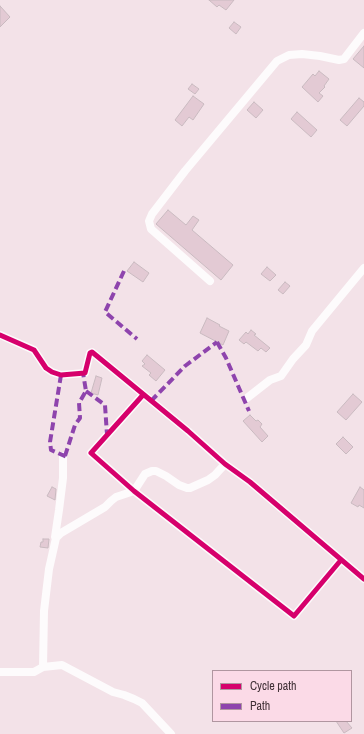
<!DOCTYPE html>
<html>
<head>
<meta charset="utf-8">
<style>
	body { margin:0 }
	#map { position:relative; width:364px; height:734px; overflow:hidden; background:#f3e2e8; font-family:"Archivo Narrow",sans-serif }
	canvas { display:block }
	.legend { position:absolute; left:212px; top:670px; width:140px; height:52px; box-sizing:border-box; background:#fbdae7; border:1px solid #b096a0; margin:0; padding:5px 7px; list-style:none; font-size:12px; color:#403036 }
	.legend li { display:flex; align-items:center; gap:8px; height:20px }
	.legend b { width:20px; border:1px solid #b096a0 }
</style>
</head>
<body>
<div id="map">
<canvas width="364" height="734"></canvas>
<ul class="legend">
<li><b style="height:5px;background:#d6006c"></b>Cycle path</li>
<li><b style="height:5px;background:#8e44ad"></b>Path</li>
</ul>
</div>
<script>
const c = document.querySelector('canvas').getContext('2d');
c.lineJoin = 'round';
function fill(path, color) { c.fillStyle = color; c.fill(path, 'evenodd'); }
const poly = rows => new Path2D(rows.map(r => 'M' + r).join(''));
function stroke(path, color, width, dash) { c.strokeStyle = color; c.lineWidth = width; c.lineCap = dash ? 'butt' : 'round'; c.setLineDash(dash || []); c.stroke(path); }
const building = poly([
	[209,0,234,0,226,10,219,5,217,7,209,0],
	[0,6,10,17,0,27,0,6],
	[234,22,241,27,236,34,229,28,234,22],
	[364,46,364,68,353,59,364,46],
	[319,71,329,79,324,86,325,87,319,93,323,96,318,102,302,87,313,74,315,76,319,71],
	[192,84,199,89,195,94,188,89,192,84],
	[193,96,204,104,193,120,189,117,182,126,175,120,193,96],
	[359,98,364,102,364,106,347,126,340,120,359,98],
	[254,102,263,110,256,118,247,110,254,102],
	[297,112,317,130,311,137,291,119,297,112],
	[168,210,186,225,193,216,199,220,192,230,233,265,221,280,156,224,168,210],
	[134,262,149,273,143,282,127,271,134,262],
	[267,267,276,275,270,281,261,274,267,267],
	[285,282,290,286,283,294,278,290,285,282],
	[207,318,220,325,219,326,229,331,223,345,200,333,207,318],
	[251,330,256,334,254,335,270,348,266,352,261,348,258,351,246,342,244,344,239,340,246,332,248,334,251,330],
	[147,355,165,370,156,381,149,375,151,373,142,366,145,364,142,361,147,355],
	[96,376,102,378,98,395,91,393,96,376],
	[353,394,362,402,346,420,337,412,353,394],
	[250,415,256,421,258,420,262,424,260,427,268,436,262,442,243,421,250,415],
	[343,437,353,447,346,454,336,444,343,437],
	[52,487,56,489,55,500,47,496,52,487],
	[360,487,364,490,364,508,359,505,358,507,351,503,360,487],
	[43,539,49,539,48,548,40,547,41,542,43,542,43,539],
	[336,721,346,721,352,728,344,733,336,721]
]);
fill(building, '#e3cad4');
stroke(building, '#c9bac0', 1);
stroke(poly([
	[210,281,151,229,149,221,152,214,185,171,277,61,289,55,302,54,320,56,339,60,344,59,364,33],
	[0,335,34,350,46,368,52,372,61,375,85,373,90,353,92,352,188,431,225,464,250,482,364,579],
	[143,395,91,453,134,491,294,616,341,560],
	[247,398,270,380,281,376,293,359,306,345,312,331,364,268],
	[56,538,55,537,59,510,63,478,63,456],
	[43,667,62,665,113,692,124,695,134,699,142,703,171,734],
	[0,672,34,672,43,667,44,611,49,569,56,538,61,533,105,507,111,501,116,497,134,491,145,474,152,471,156,471,166,476,179,485,187,488,190,488,208,480,215,475,225,464]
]), '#fdfbfc', 8);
stroke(poly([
	[124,271,105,312,137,339],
	[217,342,226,358,249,411],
	[61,375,50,442,51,450,67,457],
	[86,391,105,405,107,435],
	[151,401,185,366,217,342],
	[65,456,75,425,80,418,79,403,86,391,83,373]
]), '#8e44ad', 4, [8, 4]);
stroke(poly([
	[0,335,34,350,46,368,52,372,61,375,85,373,90,353,92,352,188,431,225,464,250,482,364,579],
	[143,395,91,453,134,491,294,616,341,560]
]), '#d6006c', 5);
</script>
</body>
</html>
